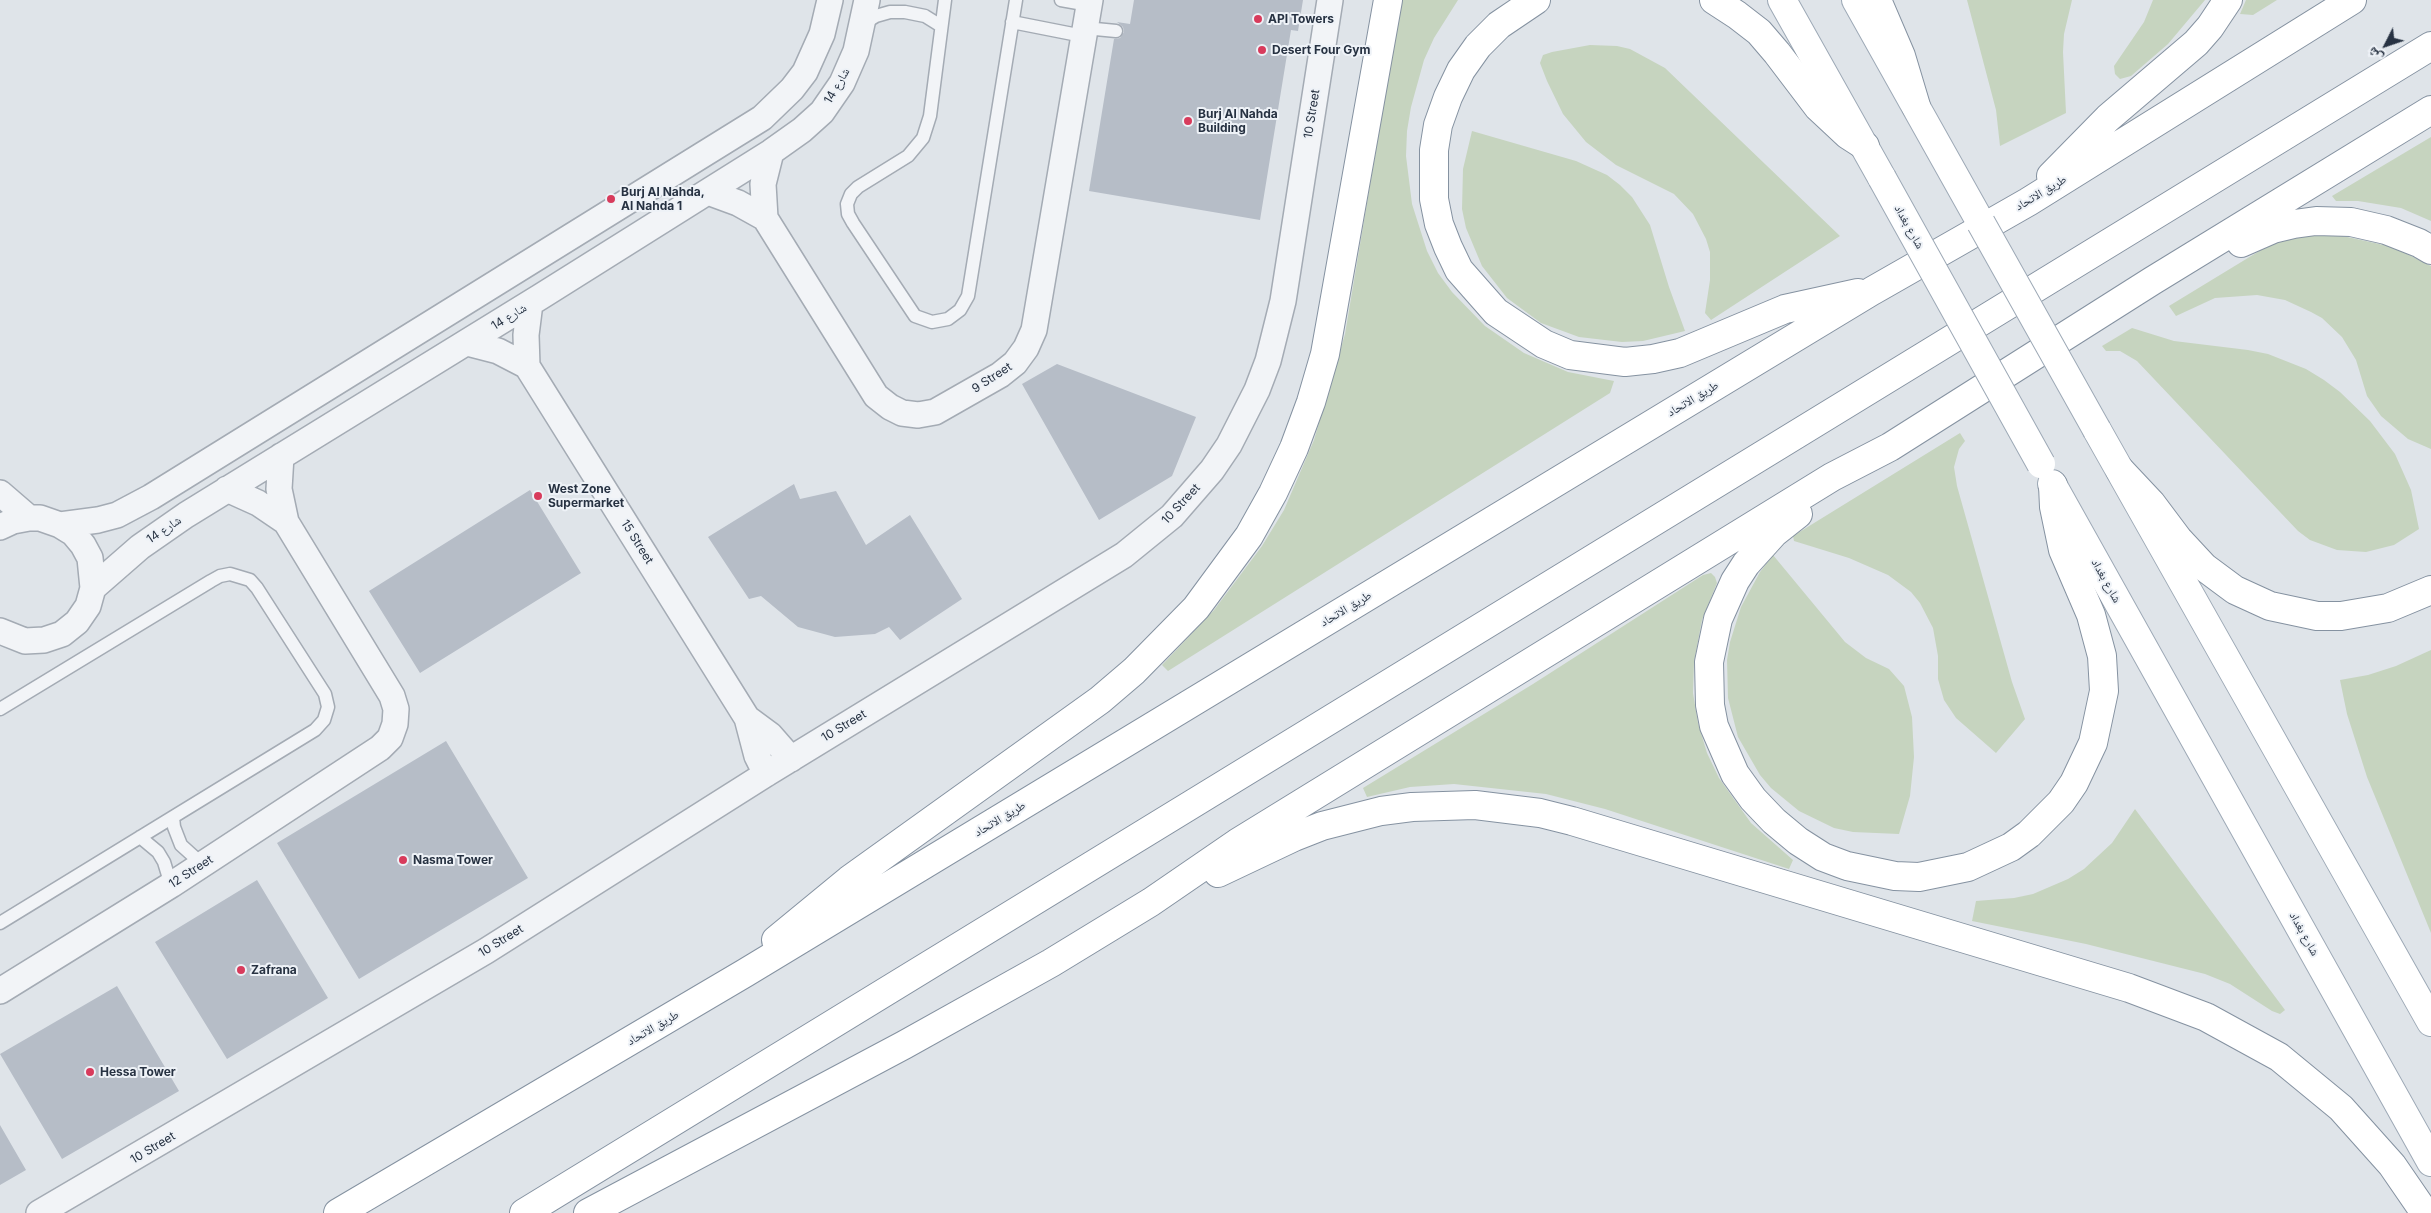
<!DOCTYPE html>
<html>
<head>
<meta charset="utf-8">
<style>
	body { margin:0 }
	#map { position:relative; width:2431px; height:1213px; overflow:hidden; background:#dfe4e9; font-family:Inter,"Noto Naskh Arabic",sans-serif }
	canvas { display:block }
	.north { position:absolute; left:2361px; top:20px; width:50px; height:50px; -webkit-text-stroke:4px #eef2f7; paint-order:stroke; rotate:229deg; font-size:14px; font-weight:700; line-height:20px; text-align:center; color:#273242 }
	.north::after { content:''; display:block; margin:auto; width:18px; height:22px; background:#273242; clip-path:polygon(50% 0,100% 100%,50% 72%,0 100%) }
</style>
</head>
<body>
<div id="map">
<canvas width="2431" height="1213"></canvas>
<div class="north">ش</div>
</div>
<script>
const c = document.querySelector('canvas').getContext('2d');
c.lineJoin = 'round';
function fill(path, color) { c.fillStyle = color; c.fill(path, 'evenodd'); }
const poly = rows => new Path2D(rows.map(r => 'M' + r).join(''));
function stroke(path, color, width, dash) { c.strokeStyle = color; c.lineWidth = width; c.lineCap = dash ? 'butt' : 'round'; c.setLineDash(dash || []); c.stroke(path); }
function label(font, color, halo, rows, align = 'center') {
  c.font = font + ' Inter,"Noto Naskh Arabic",sans-serif'; c.lineWidth = 4; c.setLineDash([]); c.textBaseline = 'middle'; c.strokeStyle = halo; c.fillStyle = color; for (const [text, x, y, turn = 0] of rows) {
    c.save(); c.translate(x, y); c.rotate((+turn || 0) * Math.PI / 180); c.textAlign = isNaN(turn) ? turn : align; if (halo) c.strokeText(text, 0, 0); c.fillText(text, 0, 0); c.restore();
  }
}
fill(poly([
	[1401,0,1458,0,1434,38,1424,60,1411,107,1407,131,1406,156,1412,204,1427,251,1438,273,1452,292,1485,326,1524,353,1568,372,1614,381,1610,393,1168,671,1162,665,1214,610,1262,546,1284,510,1314,440,1345,334],
	[1967,0,2072,0,2064,34,2063,52,2066,113,2000,146,1996,110],
	[2153,0,2205,0,2168,44,2131,76,2120,79,2115,74,2114,66,2144,22],
	[2246,0,2277,0,2253,15,2240,14],
	[1590,45,1617,46,1630,49,1665,68,1840,236,1711,320,1705,313,1710,280,1710,252,1706,239,1693,214,1674,194,1616,165,1586,142,1563,114,1547,81,1540,63,1543,55,1552,52],
	[1472,131,1576,161,1607,175,1620,185,1632,197,1650,225,1669,287,1685,331,1643,341,1622,342,1579,337,1541,323,1507,298,1482,266,1466,228,1462,209,1463,169],
	[2431,137,2431,221,2401,208,2358,201,2336,201,2332,196],
	[2338,235,2393,247,2431,266,2431,449,2408,439,2381,416,2367,396,2356,360,2342,337,2322,318,2311,312,2285,300,2257,295,2215,298,2176,316,2169,306,2261,250,2281,241,2303,236],
	[2132,328,2174,341,2248,350,2268,354,2306,369,2324,380,2340,392,2370,421,2395,454,2411,490,2419,529,2394,545,2366,552,2337,550,2310,540,2298,531,2137,361,2120,351,2106,351,2102,346],
	[1960,433,1965,441,1959,449,1954,467,1957,486,2012,682,2025,719,1996,753,1956,718,1944,700,1938,679,1938,656,1933,628,1920,603,1911,592,1888,575,1849,558,1794,541,1793,536],
	[1773,555,1845,642,1866,658,1889,669,1904,686,1912,717,1914,757,1910,796,1899,834,1853,832,1834,828,1799,811,1771,788,1760,775,1738,737,1728,698,1727,660,1730,642,1741,607,1760,572],
	[1711,573,1715,577,1717,583,1702,620,1694,662,1693,693,1698,723,1707,753,1719,778,1751,823,1793,860,1789,869,1605,809,1546,794,1454,784,1410,787,1367,797,1363,788,1533,684,1703,575],
	[2431,650,2431,933,2367,777,2347,714,2340,680,2368,675,2396,666],
	[2135,809,2285,1010,2280,1014,2272,1011,2230,984,2205,974,2086,944,1972,921,1976,901,2014,898,2033,894,2068,879,2084,869,2112,843]
]), '#c6d4bf');
fill(poly([
	[1134,0,1303,0,1298,31,1291,30,1260,220,1089,191,1114,39,1120,38,1124,32,1123,27,1117,22,1130,24],
	[1057,364,1196,417,1172,476,1099,520,1022,384],
	[794,484,800,499,836,491,866,545,910,515,962,599,900,640,889,627,875,634,835,637,798,627,761,596,749,599,708,537],
	[530,490,581,573,420,673,369,591],
	[446,741,528,878,359,979,277,843],
	[257,880,328,998,227,1059,155,942],
	[117,986,179,1091,62,1159,0,1054],
	[0,1125,26,1170,0,1185]
]), '#b6bdc7');
const lane = poly([
	[945,0,930,116,923,138,908,156,858,187,851,194,847,204,848,214,853,223,915,316,932,322,948,319,960,310,968,296,1016,0],
	[1061,0,1089,5],
	[1012,22,1083,36],
	[863,24,876,16,890,12,905,12,925,16,941,26],
	[1085,28,1116,31],
	[0,709,211,581,220,576,230,574,250,580,257,588,325,694,328,707,324,720,315,730,0,923],
	[173,817,174,827,181,845,202,864],
	[140,837,158,852,164,862,171,885]
]);
const street = poly([
	[708,192,738,203,765,218,876,396,890,407,902,413,918,415,935,412,1000,375,1015,363,1026,348,1034,330,1090,0],
	[765,218,763,184,771,152],
	[530,303,526,335,527,366,747,718,757,756,766,774],
	[467,343,498,351,527,366],
	[227,489,258,503,286,522],
	[0,493,29,518],
	[60,525,98,520,117,515,151,497,762,118,792,89,805,72,822,34,830,0],
	[0,527,13,521,29,518,40,518,60,525,73,533,83,545,90,558,93,588,88,606,77,622,62,634,44,640,25,641,0,631],
	[93,588,140,547,186,515,540,297,771,152,802,130,822,112,842,83,856,51,867,0],
	[747,718,770,735,791,759],
	[0,991,171,885,380,748,390,738,395,724,396,709,392,696,286,522,279,489,281,456],
	[39,1213,486,951,766,774,1124,555,1172,516,1212,470,1229,445,1257,390,1268,361,1283,301,1330,0]
]);
const primary = poly([
	[1782,0,1882,178],
	[1856,0,1981,223],
	[2097,430,2431,1022],
	[2052,484,2431,1162]
]);
const highway = poly([
	[1536,0,1499,25,1478,46,1461,70,1448,97,1438,125,1434,150,1434,199,1439,224,1448,247,1459,270,1496,312,1544,344,1570,355,1625,362,1653,359,1680,353,1785,309,1858,293],
	[1714,0,1737,15,1759,32,1777,53,1818,107,1848,135,1865,146],
	[1877,0,1901,56,1916,106],
	[2051,176,2108,118,2196,43,2210,27,2228,0],
	[2241,243,2273,229,2294,224,2316,221,2351,222,2386,230,2419,243,2431,250],
	[2120,470,2151,503,2178,539,2204,567,2235,590,2270,606,2317,616,2341,616,2388,608,2431,590],
	[1798,514,1774,533,1746,564,1735,581,1718,619,1709,662,1710,705,1714,726,1735,774,1753,799,1774,821,1798,841,1823,857,1847,866,1895,876,1919,877,1968,867,2011,847,2029,834,2061,802,2074,783,2093,743,2104,691,2102,656,2091,615,2063,550,2054,507,2053,485],
	[1218,873,1294,837,1322,826,1381,811,1412,807,1475,805,1540,813,1572,821,2129,988,2206,1017,2279,1057,2341,1108,2392,1165,2425,1213],
	[776,940,849,880,1100,700,1134,671,1196,608,1249,536,1273,493,1294,448,1311,402,1325,354,1388,0],
	[338,1213,745,973,1872,291,2028,202,2352,0],
	[524,1213,2431,46],
	[588,1213,904,1045,1051,963,1151,902,1237,843,1832,477,1890,447,2152,281,2431,110]
]);
stroke(lane, '#a4abb4', 15);
stroke(street, '#a4abb4', 28);
stroke(primary, '#9da9b6', 30);
stroke(highway, '#8592a1', 30);
stroke(lane, '#f2f4f7', 12);
stroke(street, '#f2f4f7', 25);
stroke(primary, '#fff', 28);
stroke(highway, '#fff', 28);
const primaryBridge = poly([
	[1882,178,2041,464],
	[1981,223,2097,430]
]);
stroke(primaryBridge, '#9da9b6', 30, []);
stroke(primaryBridge, '#fff', 28);
for (const [x, y, r, color] of [
	[1258,19,5,"#d83b5c"],
	[1262,50,5,"#d83b5c"],
	[1188,121,5,"#d83b5c"],
	[611,199,5,"#d83b5c"],
	[538,496,5,"#d83b5c"],
	[403,860,5,"#d83b5c"],
	[241,970,5,"#d83b5c"],
	[90,1072,5,"#d83b5c"]
]) { const dot = new Path2D(); dot.arc(x, y, r, 0, 2 * Math.PI); c.fillStyle = color; c.fill(dot); stroke(dot, '#eef2f7', 2); }
label('bold 12px', '#273242', '#eef2f7', [
	["API Towers",1268,19],
	["Desert Four Gym",1272,50],
	["Burj Al Nahda",1198,114],
	["Building",1198,128],
	["Burj Al Nahda,",621,192],
	["Al Nahda 1",621,206],
	["West Zone",548,489],
	["Supermarket",548,503],
	["Nasma Tower",413,860],
	["Zafrana",251,970],
	["Hessa Tower",100,1072]
], 'left');
label('12px', '#273242', '#eef2f7', [
	["شارع 14",837,86,-60],
	["10 Street",1312,114,-81],
	["طريق الاتحاد",2041,193,-31],
	["شارع بغداد",1909,227,61],
	["شارع 14",509,317,-32],
	["9 Street",992,378,-33],
	["طريق الاتحاد",1693,399,-31],
	["10 Street",1181,504,-47],
	["شارع 14",164,530,-34],
	["15 Street",637,542,58],
	["شارع بغداد",2106,581,61],
	["طريق الاتحاد",1346,609,-31],
	["10 Street",844,726,-31],
	["طريق الاتحاد",1000,819,-31],
	["12 Street",191,872,-33],
	["شارع بغداد",2304,934,61],
	["10 Street",501,941,-32],
	["طريق الاتحاد",653,1028,-30],
	["10 Street",153,1148,-31]
]);
</script>
</body>
</html>
